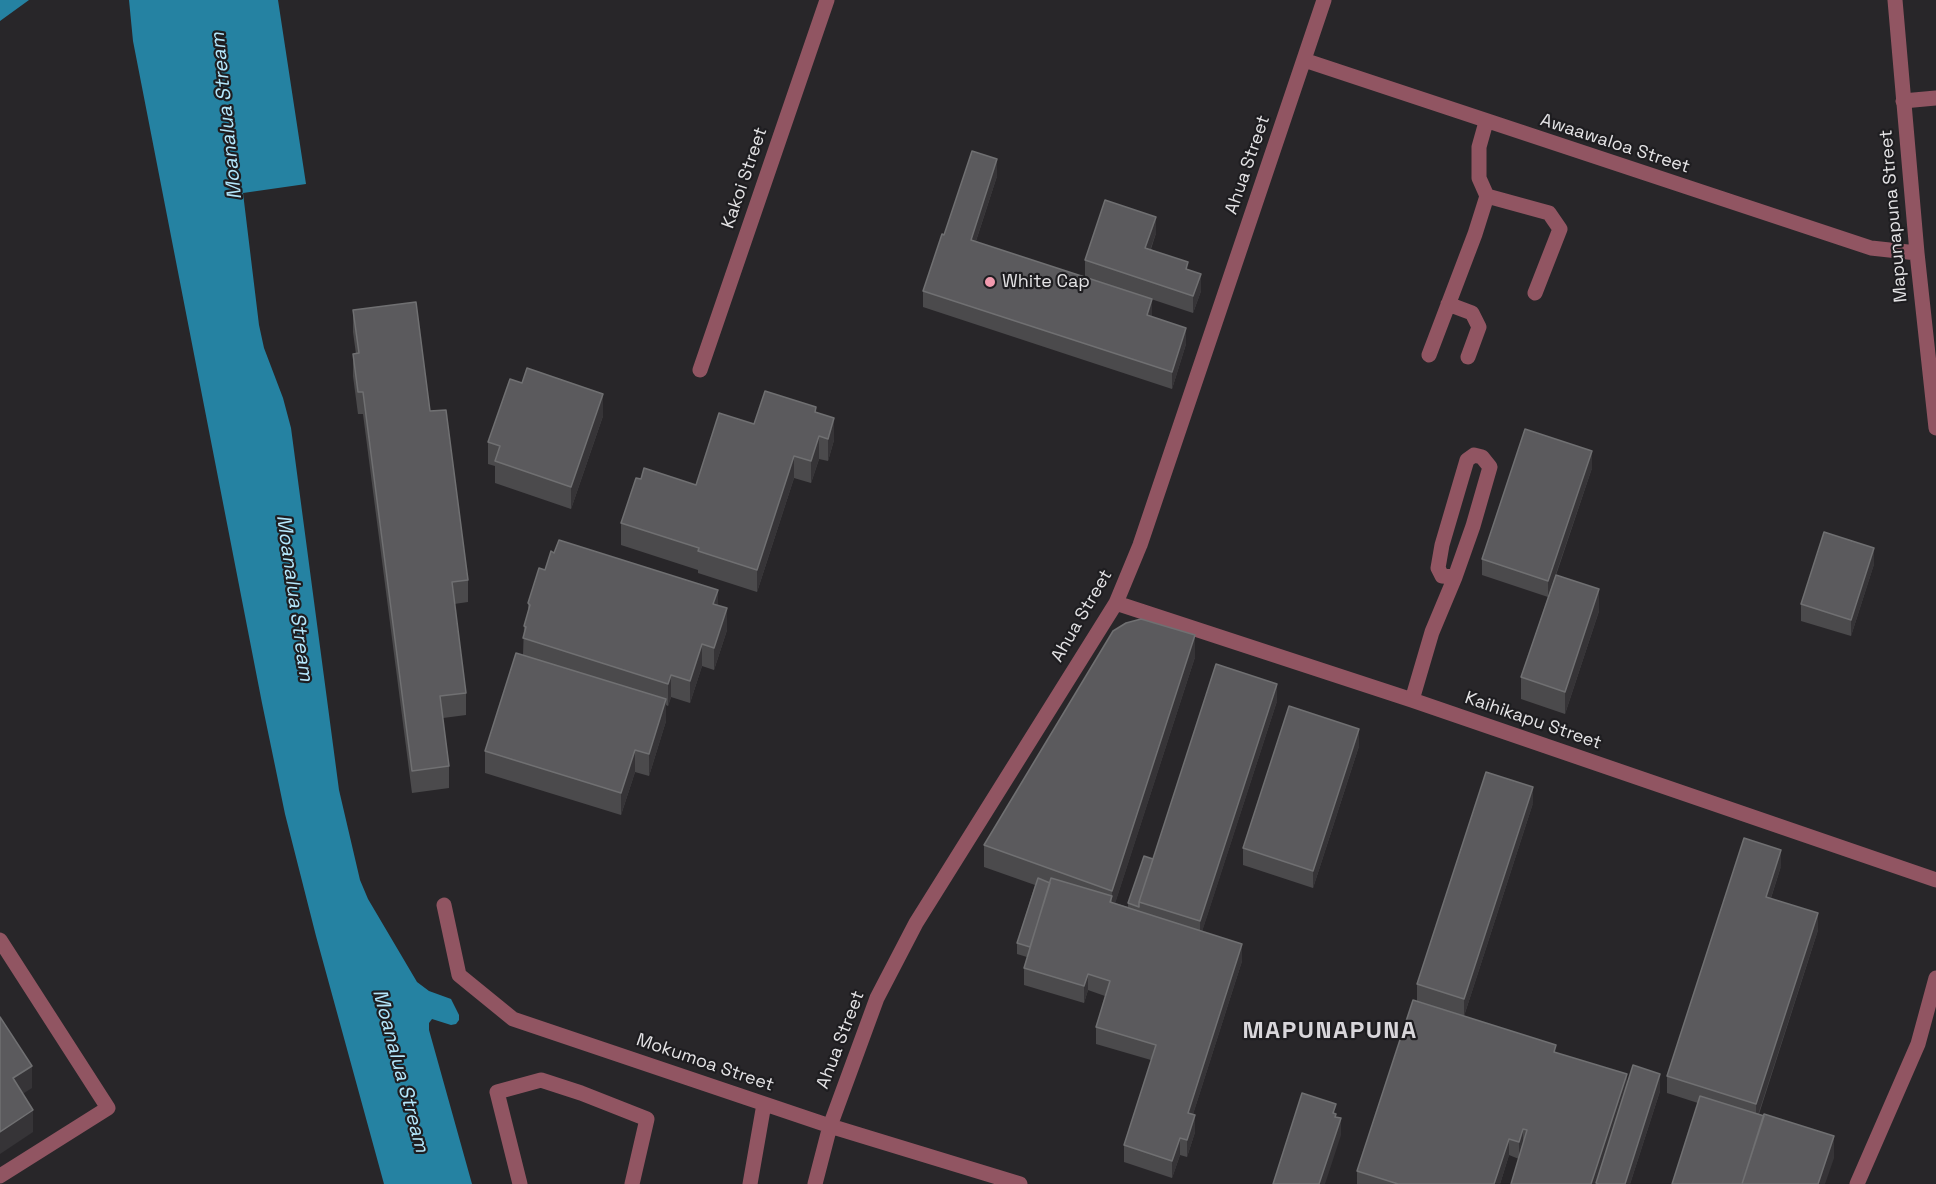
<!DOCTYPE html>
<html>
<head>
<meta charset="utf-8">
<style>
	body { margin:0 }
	canvas { display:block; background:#282629 }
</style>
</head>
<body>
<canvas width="1936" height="1184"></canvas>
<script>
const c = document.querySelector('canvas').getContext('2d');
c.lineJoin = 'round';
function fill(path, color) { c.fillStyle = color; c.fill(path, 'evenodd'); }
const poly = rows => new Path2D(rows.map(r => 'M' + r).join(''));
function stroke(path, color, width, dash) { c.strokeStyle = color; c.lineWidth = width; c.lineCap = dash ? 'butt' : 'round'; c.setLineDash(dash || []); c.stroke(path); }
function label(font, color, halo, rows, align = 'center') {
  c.font = font + ' "Space Grotesk",sans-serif'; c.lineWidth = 4.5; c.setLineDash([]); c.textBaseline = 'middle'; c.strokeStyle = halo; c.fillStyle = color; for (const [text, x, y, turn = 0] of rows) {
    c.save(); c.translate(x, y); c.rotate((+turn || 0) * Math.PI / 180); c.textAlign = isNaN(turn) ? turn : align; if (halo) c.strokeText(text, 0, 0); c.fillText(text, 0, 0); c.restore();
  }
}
fill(poly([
	[0,0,29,0,0,21],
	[129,0,278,0,306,184,243,193,259,325,264,348,283,398,291,428,339,790,360,880,368,899,417,982,429,991,451,999,459,1015,459,1020,456,1024,451,1025,432,1019,429,1023,429,1030,472,1184,384,1184,316,936,285,814,262,703,133,41]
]), '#2582a2');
stroke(poly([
	[1895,0,1917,253,1936,428],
	[1304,60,1871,248,1917,253],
	[1903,101,1936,98],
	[1487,196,1549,213,1560,229,1535,293],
	[1448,304,1472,313,1479,327,1468,357],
	[1429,355,1475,234,1487,196,1479,178,1479,147,1486,122],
	[700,370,827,0],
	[1116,603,1412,700,1936,880],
	[1412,700,1432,632,1455,577,1473,526,1490,467,1482,457,1474,455,1467,460,1442,545,1438,568,1442,576,1455,577],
	[444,905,459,975,513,1019,830,1126,1020,1184],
	[0,940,108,1108,0,1176],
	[520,1184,497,1092,541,1080,581,1093,647,1119,632,1184],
	[750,1184,764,1104],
	[815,1184,830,1126,877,998,916,923,1116,603,1140,545,1324,0],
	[1857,1184,1918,1044,1936,978]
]), '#915562', 15);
fill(poly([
	[997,176,976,241,1152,317,1186,344,1172,389,923,307,923,291,944,235],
	[1156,233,1151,249,1188,270,1201,291,1193,313,1085,277,1085,260],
	[353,310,430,411,468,580,468,602,454,604,466,693,466,715,443,718,449,766,449,788,412,793,363,414,358,414,353,376,353,354,356,354,353,332],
	[522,383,603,416,571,509,495,483,495,466,488,464,488,442],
	[816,412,834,440,828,461,819,459,811,483,794,478,757,592,698,573,698,570,621,545,621,523,641,479,696,485,754,424],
	[1592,468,1556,575,1599,611,1565,714,1521,699,1521,677,1548,597,1482,575,1482,559],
	[1874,564,1851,636,1801,621,1801,604],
	[545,570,718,605,727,630,714,670,702,666,690,703,671,697,668,706,666,705,666,721,649,776,635,772,621,815,485,773,485,751,523,655,524,626,528,612,528,603],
	[1195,657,1115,903,1128,907,1128,903,1153,859,1277,701,1202,931,1242,961,1193,1114,1195,1132,1187,1157,1180,1155,1172,1178,1124,1162,1124,1145,1151,1060,1096,1044,1096,1027,1105,996,1088,990,1084,1003,1024,985,1024,968,1027,957,1017,954,1017,943,1035,885,984,867,984,845],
	[1359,746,1313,888,1243,865,1243,848],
	[1533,803,1464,1016,1417,1001,1417,984],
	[1781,866,1771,898,1818,930,1759,1114,1834,1158,1698,1103,1667,1093,1667,1076],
	[1556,1053,1627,1086,1660,1091,1630,1184,1511,1184,1519,1159,1509,1155,1500,1184,1357,1184,1357,1171]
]), '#4b4a4c');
fill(poly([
	[997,159,997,176,971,256,971,240],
	[1156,217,1156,233,1145,264,1145,248],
	[1201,274,1201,291,1193,313,1193,296],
	[1152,299,1152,316,1147,332,1147,315],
	[1186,328,1186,344,1172,389,1172,372],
	[603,394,603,416,571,509,571,487],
	[834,418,834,440,828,461,828,439],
	[819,436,819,459,811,483,811,461],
	[1592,451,1592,468,1548,597,1548,581],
	[794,456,794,478,757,592,757,570],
	[1874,548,1874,564,1851,636,1851,620],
	[1599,589,1599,611,1565,714,1565,692],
	[718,590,718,612,713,604],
	[727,608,727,630,714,670,714,648],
	[1195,635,1195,657,1112,913,1112,891],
	[702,644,702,666,690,703,690,681],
	[671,675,671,697,668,706,668,684],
	[1277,684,1277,701,1200,938,1200,921],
	[666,699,666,721,649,776,649,754],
	[1359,729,1359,746,1313,888,1313,871],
	[635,750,635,772,621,815,621,793],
	[1533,787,1533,803,1464,1016,1464,999],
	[1781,850,1781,866,1766,913,1766,897],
	[1818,913,1818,930,1756,1121,1756,1104],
	[1242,944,1242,961,1188,1130,1188,1113],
	[1088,974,1088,990,1084,1003,1084,986],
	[32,1066,32,1088,13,1100,13,1078],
	[1627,1074,1627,1090,1596,1184,1591,1184],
	[1660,1074,1660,1091,1630,1184,1625,1184],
	[33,1110,33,1132,0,1154,0,1132],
	[1195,1115,1195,1132,1187,1157,1187,1140],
	[1341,1118,1341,1135,1325,1184,1319,1184],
	[1523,1129,1523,1146,1519,1159,1519,1142],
	[1834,1136,1834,1158,1825,1184,1818,1184],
	[1180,1138,1180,1155,1172,1178,1172,1161],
	[1509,1139,1509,1155,1500,1184,1494,1184]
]), '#363437');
const building = poly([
	[972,151,997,159,971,240,1152,299,1147,315,1186,328,1172,372,923,291,942,234,944,235,972,151],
	[1105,200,1156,217,1145,248,1188,262,1186,269,1201,274,1193,296,1085,260,1105,200],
	[416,302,430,411,446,410,468,580,452,582,466,693,440,696,449,766,412,771,363,392,358,392,353,354,359,353,353,310,416,302],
	[527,368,603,394,571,487,495,461,500,446,488,442,510,379,522,383,527,368],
	[765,391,816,407,815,412,834,418,828,439,819,436,811,461,794,456,757,570,698,551,699,548,621,523,636,478,641,479,644,468,696,485,719,413,754,424,765,391],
	[1525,429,1592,451,1548,581,1482,559,1525,429],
	[1824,532,1874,548,1851,620,1801,604,1824,532],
	[559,540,718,590,713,604,727,608,714,648,702,644,690,681,671,675,668,684,523,638,526,627,524,626,530,605,528,603,539,568,545,570,551,551,554,553,559,540],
	[1556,575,1599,589,1565,692,1521,677,1556,575],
	[1141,619,1195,635,1112,891,984,845,1113,631,1126,623,1141,619],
	[516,653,666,699,649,754,635,750,621,793,485,751,516,653],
	[1216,664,1277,684,1200,921,1139,902,1216,664],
	[1289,706,1359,729,1313,871,1243,848,1289,706],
	[1486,772,1533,787,1464,999,1417,984,1486,772],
	[1744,838,1781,850,1766,897,1818,913,1756,1104,1667,1076,1744,838],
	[1144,856,1153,859,1139,902,1139,907,1128,903,1144,856],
	[1038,878,1050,883,1030,947,1017,943,1038,878],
	[1051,878,1112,896,1110,902,1242,944,1188,1113,1195,1115,1187,1140,1180,1138,1172,1161,1124,1145,1156,1045,1096,1027,1110,981,1088,974,1084,986,1024,968,1051,878],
	[1413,1000,1556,1045,1554,1052,1627,1074,1591,1184,1511,1184,1527,1130,1523,1129,1519,1142,1509,1139,1494,1184,1398,1184,1357,1171,1413,1000],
	[0,1017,32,1066,13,1078,33,1110,0,1132,0,1017],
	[1633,1065,1660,1074,1625,1184,1598,1184,1596,1183,1633,1065],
	[1302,1093,1336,1104,1333,1113,1336,1114,1335,1117,1341,1118,1319,1184,1273,1184,1302,1093],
	[1700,1096,1764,1116,1742,1184,1672,1184,1700,1096],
	[1764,1114,1834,1136,1818,1184,1742,1184,1764,1114]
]);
fill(building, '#5b5a5d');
stroke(building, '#707072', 1.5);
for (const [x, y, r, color] of [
	[990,282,6,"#f29aae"]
]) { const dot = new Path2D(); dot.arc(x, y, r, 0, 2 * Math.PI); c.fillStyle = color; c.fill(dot); stroke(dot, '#1e1d20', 2); }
label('18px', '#e4e3e5', '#1e1d20', [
	["Awaawaloa Street",1615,144,18],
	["Ahua Street",1248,165,-71],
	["Kakoi Street",745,178,-71],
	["Mapunapuna Street",1894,216,-95],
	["Ahua Street",1082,616,-60],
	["Kaihikapu Street",1533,721,19],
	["Ahua Street",841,1040,-69],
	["Mokumoa Street",705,1063,19]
]);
label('18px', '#e4e3e5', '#1e1d20', [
	["White Cap",1002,282]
], 'left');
label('italic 20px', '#b5e8fd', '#1e1d20', [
	["Moanalua Stream",227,116,-96],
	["Moanalua Stream",294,598,82],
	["Moanalua Stream",400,1071,75]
]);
c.letterSpacing = '1.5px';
label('bold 24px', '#d8d6da', '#1e1d20', [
	["MAPUNAPUNA",1330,1031]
]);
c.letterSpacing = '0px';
</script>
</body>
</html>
